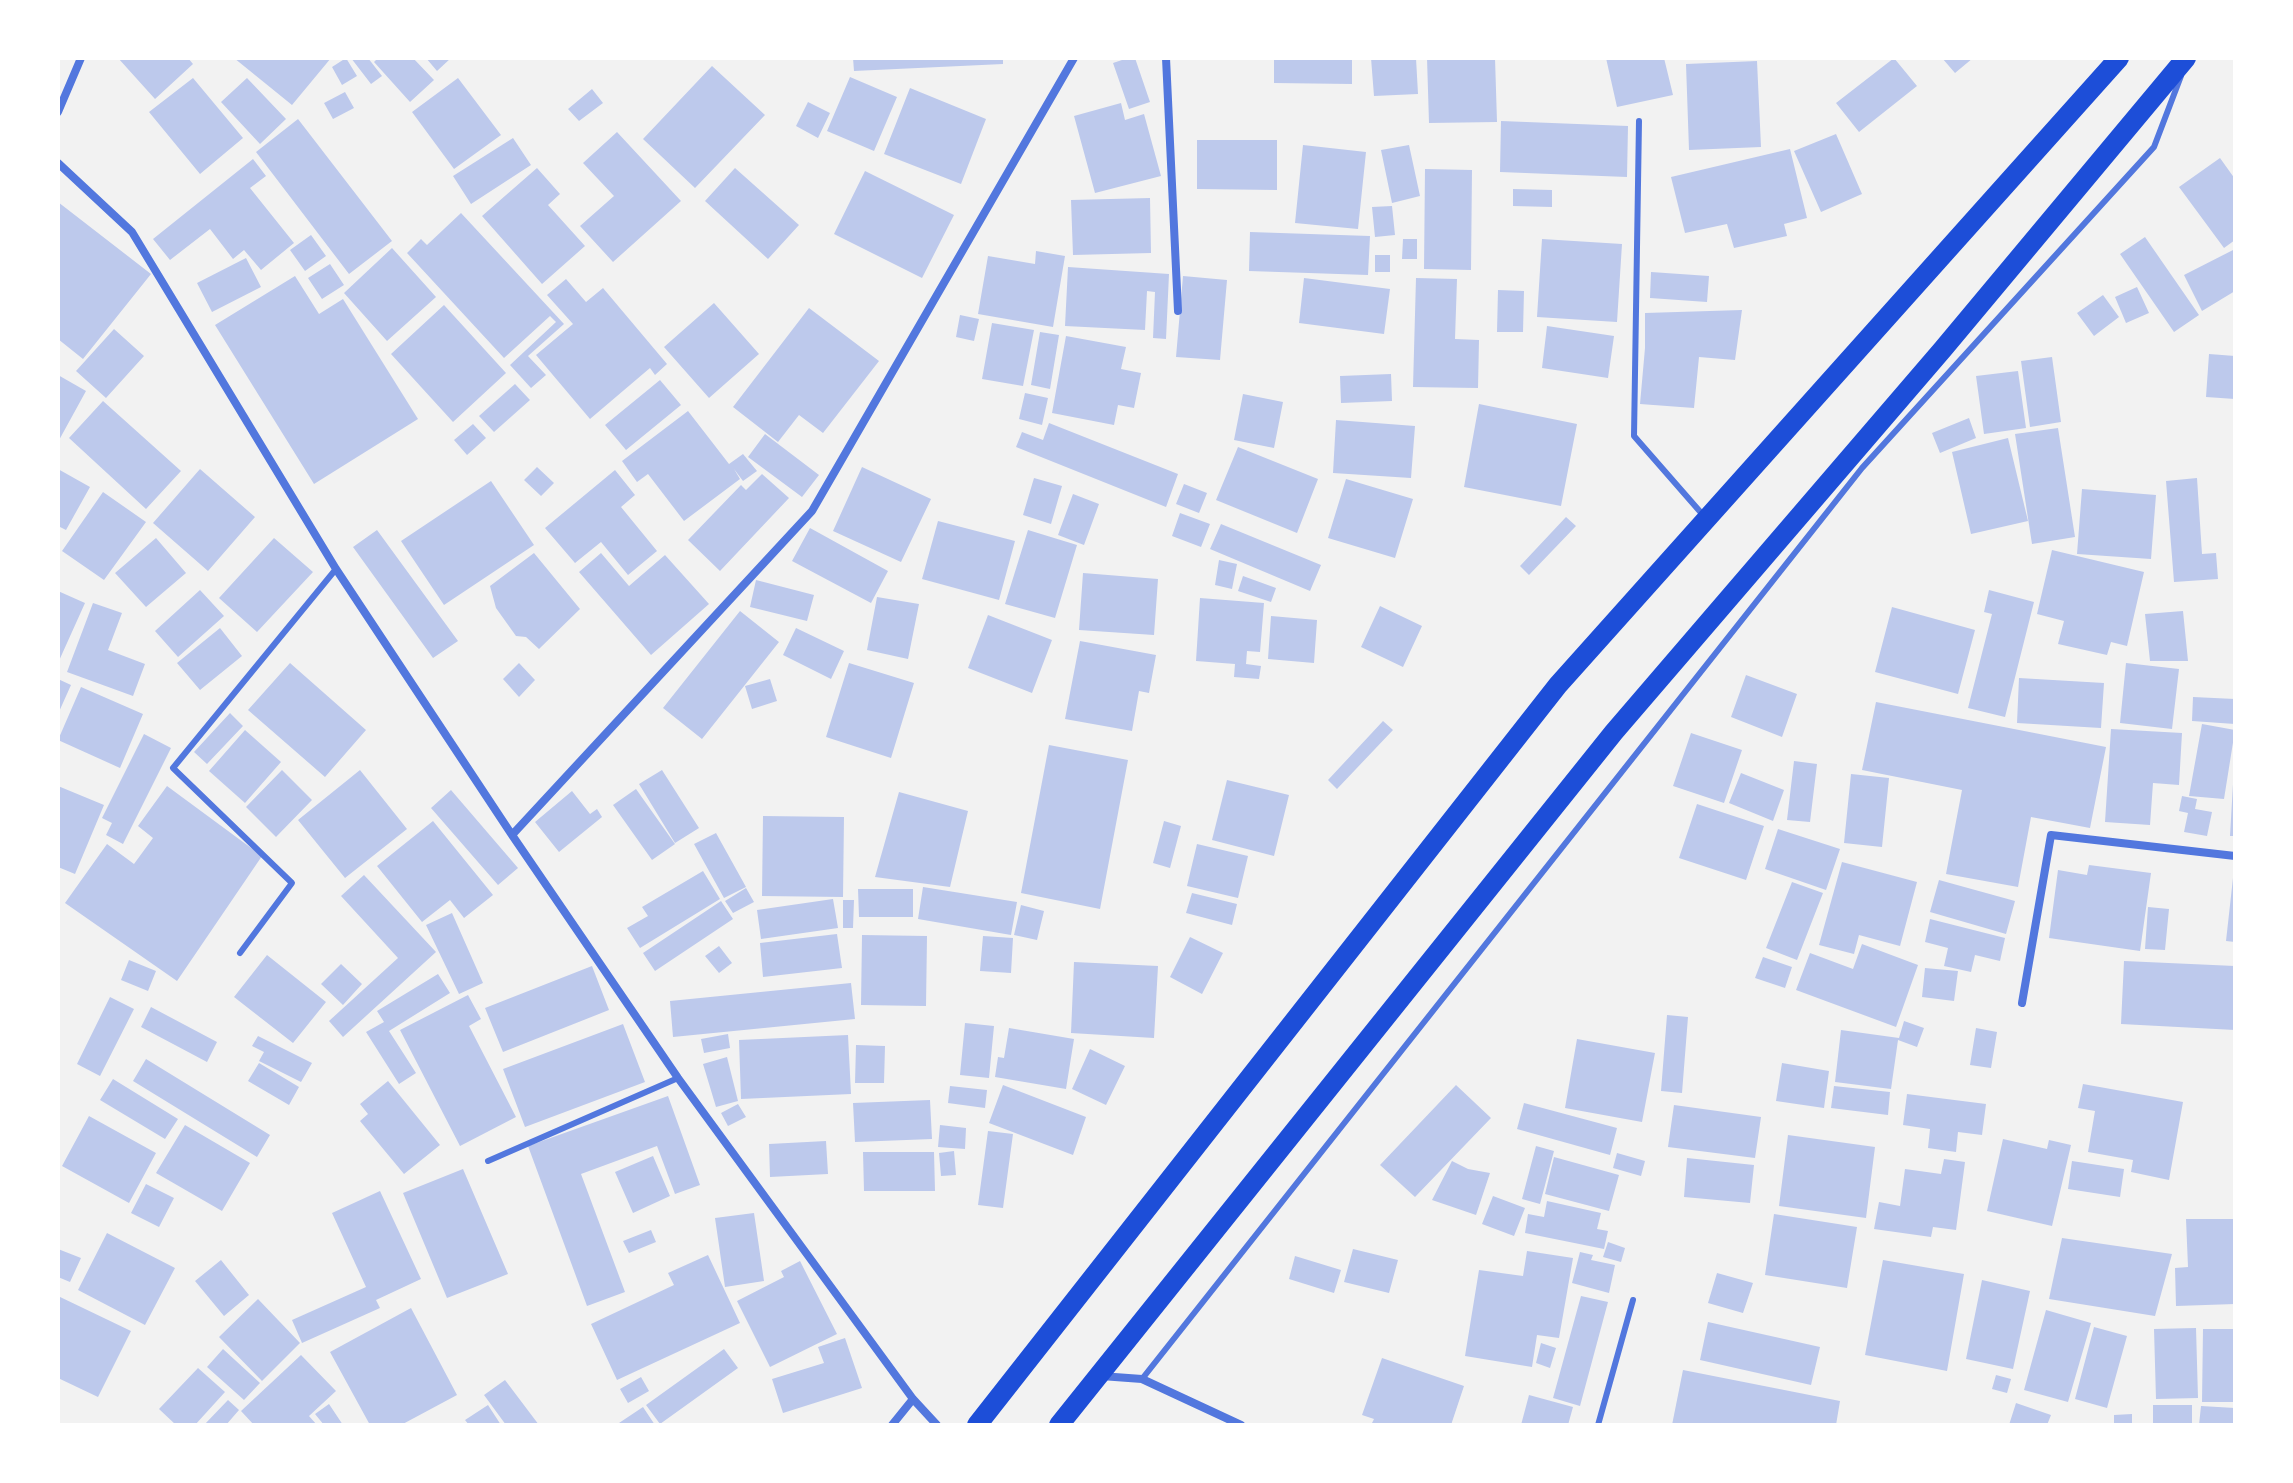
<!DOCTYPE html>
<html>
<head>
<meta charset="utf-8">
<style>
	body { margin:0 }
	#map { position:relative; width:2293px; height:1483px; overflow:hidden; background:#f2f2f2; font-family:Montserrat,sans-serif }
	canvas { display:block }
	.frame { position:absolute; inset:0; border:60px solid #fff; pointer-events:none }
</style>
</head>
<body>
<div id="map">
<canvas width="2293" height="1483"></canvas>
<div class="frame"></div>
</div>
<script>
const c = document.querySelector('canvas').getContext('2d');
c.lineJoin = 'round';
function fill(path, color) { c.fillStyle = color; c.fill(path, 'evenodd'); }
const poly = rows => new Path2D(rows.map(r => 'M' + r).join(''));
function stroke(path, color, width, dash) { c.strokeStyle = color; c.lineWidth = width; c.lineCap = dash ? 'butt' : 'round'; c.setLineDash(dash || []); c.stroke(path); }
fill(poly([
	[118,58,188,58,193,64,155,99],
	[234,58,331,58,292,105],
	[346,58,357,76,342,85,332,67],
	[351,58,368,58,382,76,371,84],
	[378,58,413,58,434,80,410,102,374,62],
	[426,58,451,58,437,71],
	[853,58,1003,58,1003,64,854,71],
	[1128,58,1135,58,1150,102,1129,109,1113,63],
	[1274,58,1352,58,1352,84,1274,83],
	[1371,58,1416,58,1418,94,1374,96],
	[1427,58,1495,58,1497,122,1429,123],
	[1606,58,1664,58,1673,95,1617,107],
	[1894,58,1917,86,1859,132,1836,103],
	[1942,58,1973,58,1955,73],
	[1757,61,1761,147,1689,150,1686,64],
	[712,66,765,115,695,188,643,139],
	[850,77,897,97,874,151,827,131],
	[193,78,243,138,200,174,149,112],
	[247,78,286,119,260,144,221,102],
	[458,78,501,135,454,169,412,112],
	[910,88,986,119,961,184,884,154],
	[592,89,603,103,579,121,568,109],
	[345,92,354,108,333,119,324,103],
	[808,102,830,113,818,138,796,126],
	[1121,103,1125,120,1144,114,1161,176,1095,193,1074,116],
	[298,119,392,241,349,274,256,152],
	[1501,121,1628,126,1627,177,1500,172],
	[617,132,681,201,613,262,580,226,614,196,583,163],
	[1836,134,1862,194,1821,212,1794,151],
	[513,138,531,165,471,204,453,176],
	[1197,140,1277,140,1277,190,1197,189],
	[1303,145,1366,152,1358,229,1295,223],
	[1409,145,1420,196,1392,203,1381,150],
	[1790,149,1807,218,1784,224,1787,236,1734,248,1727,224,1685,233,1671,177],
	[2220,158,2235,179,2235,240,2224,248,2179,187],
	[253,159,266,176,250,188,294,243,261,270,244,250,233,259,210,229,170,260,153,239],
	[537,168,560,194,548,205,585,246,542,284,482,216],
	[735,168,799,225,768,259,705,201],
	[1425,169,1472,170,1471,270,1424,269],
	[865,171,954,215,922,278,834,234],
	[1513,189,1552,190,1552,207,1513,206],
	[1150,198,1151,253,1073,255,1071,200],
	[58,202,151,274,83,359,58,339],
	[1392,206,1395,235,1375,237,1372,207],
	[461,213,564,324,528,356,546,375,531,388,510,365,556,322,550,316,504,358,407,253,421,239,427,245],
	[1250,232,1370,236,1368,275,1249,271],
	[311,235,326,256,305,271,290,250],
	[2145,237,2199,315,2174,332,2120,254],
	[1403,239,1417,239,1417,259,1402,259],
	[1542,239,1622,244,1617,322,1537,317],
	[392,248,436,297,387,341,344,293],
	[2235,249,2235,291,2202,311,2184,275],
	[1036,251,1065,256,1053,327,978,314,988,256,1035,264],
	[1375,255,1390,255,1390,272,1375,272],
	[246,258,261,287,212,312,197,283],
	[330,264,344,285,322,299,308,278],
	[1068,267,1169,274,1166,339,1153,338,1155,292,1147,291,1145,330,1065,326],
	[1651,272,1709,276,1707,302,1650,298],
	[295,276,319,314,343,299,418,419,314,484,215,325],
	[1183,276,1227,280,1220,360,1176,357],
	[1304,278,1390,289,1384,334,1299,323],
	[1416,278,1457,279,1455,339,1479,340,1478,388,1413,387],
	[566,279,586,302,603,288,667,364,655,375,650,368,590,419,536,355,573,324,547,295],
	[2137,287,2149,313,2126,323,2115,297],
	[1498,290,1524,291,1523,332,1497,332],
	[2103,295,2119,317,2094,336,2077,313],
	[714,303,759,354,709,398,664,347],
	[444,305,506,373,453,422,391,354],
	[809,308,879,361,823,433,799,415,778,442,733,407],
	[1742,310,1735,360,1699,357,1694,408,1640,404,1645,348,1645,313],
	[960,315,979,319,974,341,956,337],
	[992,323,1034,330,1023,386,982,379],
	[1547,326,1614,336,1608,378,1542,368],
	[114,329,144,356,106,398,76,371],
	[1040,332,1059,335,1050,389,1031,385],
	[1066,336,1126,347,1121,369,1141,373,1134,408,1118,405,1114,425,1052,413],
	[2209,354,2235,356,2235,399,2206,397],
	[2052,357,2061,422,2030,427,2021,361],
	[2018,371,2026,428,1984,434,1976,376],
	[1391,374,1392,401,1341,403,1340,376],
	[58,375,86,391,58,442],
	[660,380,681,405,626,450,605,425],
	[515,384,530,400,494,432,479,416],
	[1025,393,1048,398,1042,425,1019,419],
	[1243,394,1283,402,1274,448,1234,440],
	[103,401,181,471,146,509,69,438],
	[1479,404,1577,424,1561,506,1464,487],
	[688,411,729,464,743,454,757,471,743,481,734,469,740,479,684,521,648,474,637,482,622,461],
	[1969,418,1976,438,1940,453,1932,433],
	[1336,420,1415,426,1411,478,1333,473],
	[1049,423,1178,474,1166,507,1016,447,1022,432,1043,440],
	[473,424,486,438,467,455,454,440],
	[2058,428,2075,537,2032,544,2015,434],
	[765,434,819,475,802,497,748,457],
	[2008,438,2028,521,1971,534,1952,452],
	[1238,447,1318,479,1297,533,1216,500],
	[537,467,554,483,541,496,524,480],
	[862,467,931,499,901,562,833,531],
	[58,469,90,487,66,530,58,526],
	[200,469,255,517,208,571,153,523],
	[615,470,635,495,621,507,657,551,628,575,601,542,575,563,545,528],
	[762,474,789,498,720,571,688,540,741,485,746,490],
	[1034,478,1062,486,1051,524,1023,515],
	[2197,478,2202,554,2216,553,2218,579,2174,582,2166,481],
	[1346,479,1413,499,1395,558,1328,538],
	[491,481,534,545,444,605,401,541],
	[1184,484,1207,493,1199,513,1176,504],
	[2082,489,2156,495,2151,559,2077,554],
	[103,492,146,522,104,580,62,551],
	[1073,494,1099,504,1084,545,1058,535],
	[1180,513,1210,524,1201,547,1172,536],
	[1566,517,1576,526,1529,575,1520,566],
	[938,521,1015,541,999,600,922,579],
	[1221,524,1321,565,1310,591,1210,549],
	[810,528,888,571,871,603,792,561],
	[377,530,458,641,433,658,353,547],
	[1028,530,1077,545,1055,618,1005,604],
	[156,538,186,573,146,607,115,573],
	[274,538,313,572,257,632,219,598],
	[2052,550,2144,572,2127,646,2111,642,2107,655,2058,644,2064,621,2037,614],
	[534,553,580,609,539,649,526,637,516,636,496,608,490,586],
	[601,553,629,586,665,555,709,604,651,655,579,572],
	[1219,560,1237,564,1232,589,1215,585],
	[1083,573,1158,579,1154,635,1079,630],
	[1243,576,1276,588,1271,602,1238,591],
	[756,580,814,595,807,621,750,607],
	[200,590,224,616,178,657,155,631],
	[1989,590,2034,602,2005,717,1968,708,1992,614,1984,612],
	[58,591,85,603,58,663],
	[877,597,919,604,908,659,867,650],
	[1200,598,1264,603,1260,652,1247,651,1246,664,1261,666,1259,679,1234,677,1235,664,1196,661],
	[93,603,122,613,108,650,145,664,133,696,67,672],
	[1380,606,1422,626,1403,667,1361,647],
	[1892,607,1975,630,1958,694,1875,672],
	[740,611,779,642,702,739,663,708],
	[2183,611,2188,661,2150,661,2145,614],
	[988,615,1052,640,1032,693,968,668],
	[1271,616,1317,620,1314,663,1268,659],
	[220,628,242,656,200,690,177,663],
	[796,628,844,651,831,679,783,655],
	[1080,641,1156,655,1149,693,1139,691,1132,731,1065,719],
	[290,663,366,730,325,777,248,710],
	[519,663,535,680,519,697,503,679],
	[849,663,914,683,891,758,826,737],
	[2126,663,2179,669,2172,729,2120,723],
	[1746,675,1797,694,1782,737,1731,717],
	[2019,678,2104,683,2101,728,2017,723],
	[58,679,71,685,58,714],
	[770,679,777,701,752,709,745,686],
	[81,687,143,714,120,768,58,740],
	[2193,697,2235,699,2235,724,2192,721],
	[1876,702,2106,747,2090,828,2031,817,2018,887,1946,874,1962,790,1862,770],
	[230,713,243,726,207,764,194,752],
	[1383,721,1393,730,1337,789,1328,780],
	[2202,724,2235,730,2224,799,2189,796],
	[2111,729,2182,733,2179,785,2153,783,2150,825,2105,822],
	[245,730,281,762,245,803,209,771],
	[1691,733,1742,750,1724,803,1673,786],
	[144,734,171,748,123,844,106,835,112,823,102,818],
	[1049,745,1128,760,1100,909,1021,893],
	[1794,761,1817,764,1810,822,1787,820],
	[282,770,312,800,276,837,246,807],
	[360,770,407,829,345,878,298,820],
	[662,770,699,828,675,843,639,784],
	[1741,773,1784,790,1773,821,1729,803],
	[1851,774,1889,778,1882,847,1844,843],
	[1227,780,1289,795,1274,856,1212,840],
	[2233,784,2235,784,2235,836,2230,836],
	[58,786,104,805,75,874,58,867],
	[167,786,262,856,177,981,65,903,107,844,134,864,153,838,138,826],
	[636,789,675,844,652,860,613,805],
	[451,790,518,868,498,885,431,808],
	[572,791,590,814,597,809,602,817,559,852,535,822],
	[899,792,968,811,950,887,875,877],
	[2182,796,2197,799,2195,809,2212,812,2207,836,2184,832,2188,813,2179,811],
	[1697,804,1764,826,1746,880,1679,858],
	[763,816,844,817,843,897,762,896],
	[433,821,493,895,464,918,450,900,422,922,377,866],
	[1164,821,1181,826,1170,868,1153,863],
	[1778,829,1840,849,1826,890,1765,869],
	[716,833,746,887,724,898,694,844],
	[1197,844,1248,856,1238,898,1187,886],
	[1842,862,1917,882,1900,946,1859,935,1854,954,1819,945],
	[2089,865,2151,873,2140,951,2049,938,2058,870,2087,875],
	[703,871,720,899,640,948,627,928,648,916,642,907],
	[364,875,436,952,343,1037,329,1021,398,958,341,896],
	[2233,878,2235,878,2235,942,2226,941],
	[1939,880,2015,901,2006,934,1930,912],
	[1792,882,1823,893,1797,960,1766,948],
	[923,887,1017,902,1011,935,918,919],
	[746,888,754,902,733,913,725,901],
	[858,889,913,889,913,917,859,917],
	[1192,893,1237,904,1232,925,1186,913],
	[833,899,838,928,761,939,757,910],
	[843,900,854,900,853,928,843,928],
	[721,901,733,919,655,971,643,953],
	[1021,905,1044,911,1037,940,1014,935],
	[2148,907,2169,909,2165,950,2145,949],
	[452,913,483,983,459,994,426,925],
	[1930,919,2005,938,2000,961,1975,955,1971,972,1944,966,1948,948,1925,942],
	[837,934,842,968,763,977,760,943],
	[862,935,927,936,926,1006,861,1005],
	[983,936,1013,938,1011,973,980,971],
	[1190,937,1223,953,1202,994,1170,977],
	[1862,944,1918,965,1896,1027,1796,990,1810,953,1853,969],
	[719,946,732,963,719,973,705,956],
	[267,955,326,1002,293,1043,234,997],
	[1763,957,1792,967,1785,988,1755,978],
	[129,960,156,971,148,991,121,980],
	[2124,961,2235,966,2235,1030,2121,1024],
	[1074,962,1158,966,1154,1038,1071,1033],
	[341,964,362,984,343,1005,321,984],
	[592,966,609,1010,503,1052,485,1008],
	[1925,968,1958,971,1954,1001,1922,997],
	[438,974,450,993,389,1031,416,1073,399,1084,366,1032,384,1022,377,1011],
	[851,983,855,1019,673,1037,670,1001],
	[468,995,481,1019,469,1026,516,1117,460,1146,400,1030],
	[110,997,134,1009,100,1076,77,1064],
	[151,1007,217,1042,207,1062,141,1027],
	[1667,1015,1688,1017,1682,1093,1661,1091],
	[1904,1021,1924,1028,1917,1047,1898,1040,1891,1089,1835,1082,1841,1030,1899,1038],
	[965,1023,994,1026,989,1078,960,1075],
	[623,1024,645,1082,525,1127,503,1069],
	[1009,1028,1074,1039,1066,1089,995,1077,998,1057,1004,1058],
	[1976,1028,1997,1032,1991,1068,1970,1065],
	[728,1034,730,1048,704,1053,701,1039],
	[848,1035,851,1094,741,1099,739,1040],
	[258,1036,312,1063,301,1082,259,1061,264,1052,252,1046],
	[1577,1039,1655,1053,1642,1122,1565,1108],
	[856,1045,885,1046,884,1083,855,1083],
	[1090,1049,1125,1066,1106,1105,1072,1089],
	[727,1057,738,1101,716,1107,703,1064],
	[146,1059,270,1135,257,1157,133,1081],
	[259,1063,299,1087,289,1105,248,1081],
	[1782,1063,1829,1071,1824,1108,1776,1101],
	[113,1079,178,1119,165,1139,100,1100],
	[388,1081,440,1145,404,1174,360,1121,368,1114,360,1104],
	[2083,1084,2183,1102,2169,1180,2131,1172,2133,1160,2088,1152,2095,1111,2078,1108],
	[1003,1085,1086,1117,1073,1155,989,1123],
	[1456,1085,1491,1118,1415,1197,1380,1165],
	[950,1086,987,1090,985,1108,948,1103],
	[1834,1086,1890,1092,1888,1115,1831,1108],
	[1907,1094,1986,1104,1982,1135,1958,1132,1956,1152,1928,1148,1930,1129,1903,1125],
	[668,1096,700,1185,675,1194,657,1146,581,1174,625,1292,587,1306,528,1146],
	[930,1100,932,1139,855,1142,853,1103],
	[1524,1103,1617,1128,1610,1155,1517,1129],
	[738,1104,746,1117,728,1126,721,1113],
	[1674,1105,1761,1117,1755,1158,1668,1147],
	[89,1116,156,1153,129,1203,62,1166],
	[185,1125,250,1163,222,1211,156,1173],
	[940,1125,966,1128,965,1149,938,1147],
	[988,1131,1013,1134,1003,1208,978,1205],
	[1788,1135,1875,1147,1866,1218,1779,1206],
	[2003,1139,2047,1149,2049,1140,2071,1145,2052,1226,1987,1211],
	[826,1141,828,1174,770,1177,769,1144],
	[1536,1146,1554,1151,1540,1204,1522,1199],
	[954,1151,956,1175,941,1176,939,1153],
	[863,1152,934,1152,935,1191,864,1191],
	[1617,1153,1645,1161,1641,1176,1613,1168],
	[653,1156,670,1196,633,1213,615,1172],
	[1554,1157,1619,1175,1609,1211,1545,1194],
	[1687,1158,1754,1165,1750,1203,1684,1197],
	[1944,1159,1965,1162,1956,1230,1933,1227,1931,1237,1874,1229,1879,1202,1900,1206,1905,1169,1941,1174],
	[1452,1161,1468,1169,1490,1173,1476,1215,1432,1200],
	[2072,1161,2124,1169,2120,1197,2068,1189],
	[463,1169,508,1274,447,1298,403,1193],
	[146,1184,174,1198,159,1227,131,1213],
	[380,1191,421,1279,376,1300,380,1308,302,1343,292,1320,366,1287,332,1213],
	[1493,1196,1525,1208,1514,1236,1482,1224],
	[1547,1201,1601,1213,1597,1229,1608,1231,1604,1249,1525,1233,1528,1214,1544,1217],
	[754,1213,764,1281,725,1287,715,1218],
	[1774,1214,1857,1227,1847,1288,1765,1275],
	[2186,1219,2235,1219,2235,1304,2176,1306,2175,1268,2188,1267],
	[651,1230,656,1242,629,1253,623,1241],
	[107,1233,175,1268,145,1325,78,1290],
	[2062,1238,2172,1254,2155,1316,2049,1299],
	[1608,1242,1625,1248,1621,1262,1603,1257],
	[58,1249,81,1258,70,1282,58,1277],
	[1353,1249,1398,1260,1389,1293,1344,1282],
	[1527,1251,1573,1258,1559,1338,1537,1335,1532,1367,1465,1356,1479,1270,1523,1276],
	[1580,1252,1593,1255,1591,1260,1615,1265,1609,1293,1572,1283],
	[708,1255,740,1323,617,1380,591,1324,674,1285,668,1273],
	[1295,1256,1341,1270,1334,1293,1289,1279],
	[221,1260,249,1295,224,1316,195,1281],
	[1883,1260,1964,1274,1947,1371,1865,1355],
	[800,1261,837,1334,770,1367,737,1301,784,1277,781,1271],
	[1717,1273,1753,1283,1743,1313,1708,1303],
	[1982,1280,2030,1291,2013,1369,1966,1359],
	[58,1296,131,1331,98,1397,58,1378],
	[1581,1296,1608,1302,1580,1406,1553,1398],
	[258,1299,300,1343,262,1381,219,1337],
	[411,1308,457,1395,401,1425,370,1425,330,1352],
	[2046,1310,2091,1323,2068,1402,2024,1390],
	[1708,1322,1820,1347,1811,1385,1700,1360],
	[2094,1327,2127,1336,2107,1408,2075,1399],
	[2196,1328,2198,1398,2156,1399,2154,1329],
	[2203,1329,2235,1329,2235,1402,2202,1402],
	[845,1338,862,1388,783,1413,772,1379,824,1363,818,1347],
	[1541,1343,1556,1348,1550,1368,1536,1363],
	[223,1349,260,1383,244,1400,207,1367],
	[724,1349,738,1368,660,1424,646,1405],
	[301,1355,336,1391,309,1416,317,1425,254,1425,241,1411],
	[1382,1358,1464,1386,1451,1425,1371,1425,1374,1419,1362,1415],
	[198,1368,225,1392,195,1425,176,1425,159,1409],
	[1683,1370,1840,1401,1836,1425,1672,1425],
	[1996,1375,2011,1379,2007,1393,1992,1389],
	[641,1377,649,1391,628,1403,620,1389],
	[505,1380,539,1425,506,1425,484,1395],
	[1529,1395,1573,1407,1568,1425,1521,1425],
	[228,1400,239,1410,226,1425,204,1425],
	[2016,1403,2051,1415,2047,1425,2009,1425],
	[329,1404,343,1425,324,1425,315,1414],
	[488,1405,501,1425,469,1425,465,1420],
	[2153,1405,2192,1405,2192,1425,2153,1425],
	[2201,1406,2235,1408,2235,1425,2199,1425],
	[643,1407,655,1425,616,1425],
	[2132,1414,2132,1425,2114,1425,2114,1415]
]), '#bdc9ec');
stroke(poly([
	[1639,121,1634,436,1703,515],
	[240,953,292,883,173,768,336,569],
	[488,1161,678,1078],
	[1142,1379,1862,468,2154,147,2181,76],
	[1598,1425,1633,1300]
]), '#5277de', 6);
stroke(poly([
	[1166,58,1178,311],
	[58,112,81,58],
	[58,163,132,232,336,569,512,835,678,1078,913,1399,937,1425],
	[512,835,812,511,1074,58],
	[2022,1003,2051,835,2235,856],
	[1101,1376,1142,1379,1241,1425],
	[892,1425,913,1399]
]), '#5277de', 8);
stroke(poly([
	[977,1425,1558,685,2119,58],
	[1059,1425,1614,732,1943,349,2186,58]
]), '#1d4ed8', 20);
</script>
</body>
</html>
